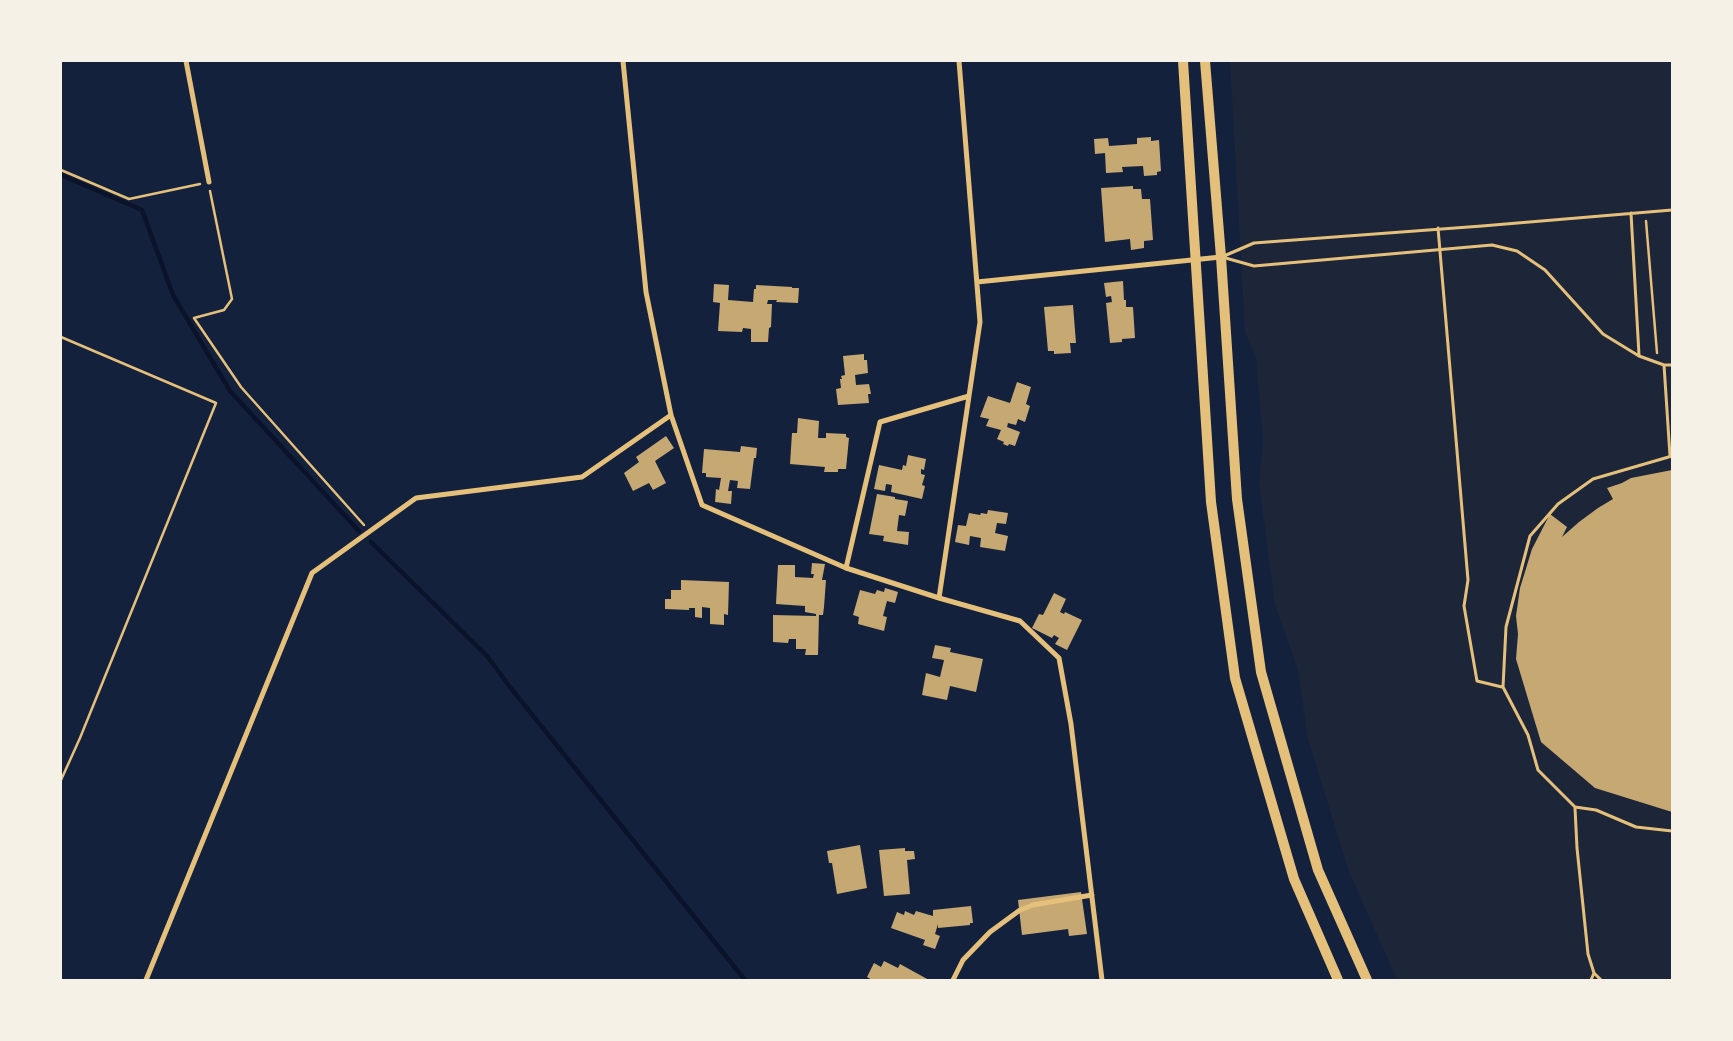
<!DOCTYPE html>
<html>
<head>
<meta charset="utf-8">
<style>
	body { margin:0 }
	#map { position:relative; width:1733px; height:1041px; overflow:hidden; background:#14213d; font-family:Jost,sans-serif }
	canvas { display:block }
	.frame { position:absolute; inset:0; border:62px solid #f6f1e7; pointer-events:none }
</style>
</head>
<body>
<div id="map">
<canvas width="1733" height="1041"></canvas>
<div class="frame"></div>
</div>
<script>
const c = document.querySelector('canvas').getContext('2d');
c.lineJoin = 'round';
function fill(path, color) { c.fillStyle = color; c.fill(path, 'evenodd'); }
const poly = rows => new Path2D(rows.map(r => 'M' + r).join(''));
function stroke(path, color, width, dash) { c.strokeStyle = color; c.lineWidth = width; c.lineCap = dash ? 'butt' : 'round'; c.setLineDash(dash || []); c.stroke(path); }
fill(poly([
	[1230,61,1672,61,1672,980,1397,980,1348,869,1308,739,1298,670,1275,605,1259,483,1263,439,1256,357,1245,332]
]), '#1d2539');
stroke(poly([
	[61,175,142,210,173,295,230,391,359,531],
	[371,542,487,656,510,687,745,980]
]), '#0b132b', 4.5);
fill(poly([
	[1151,137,1151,141,1159,140,1161,171,1157,172,1157,175,1144,176,1143,166,1122,167,1123,172,1106,173,1105,153,1095,154,1094,139,1108,138,1109,146,1137,144,1137,138],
	[1133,186,1133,189,1141,189,1142,199,1150,199,1153,240,1144,241,1144,248,1131,250,1130,239,1105,242,1101,188],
	[1123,281,1124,300,1126,300,1126,307,1133,307,1135,338,1122,339,1122,342,1110,343,1106,303,1112,302,1111,296,1106,297,1104,283],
	[714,284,729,285,728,300,753,302,754,289,756,289,756,285,792,287,792,288,799,288,798,303,776,302,777,300,768,300,767,304,772,304,771,327,769,328,768,342,751,342,751,329,743,328,742,332,718,331,720,303,713,302],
	[1073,305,1076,343,1070,343,1071,353,1054,354,1054,351,1048,351,1044,307],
	[864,354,864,360,867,360,868,373,855,375,856,385,869,384,871,394,868,394,869,403,838,405,836,389,841,388,840,379,842,379,841,376,845,375,843,356],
	[1017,382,1031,387,1026,404,1030,406,1025,422,1018,419,1016,425,1008,423,1007,427,1020,432,1015,446,1009,444,1008,446,1003,444,1004,442,997,439,1001,430,986,426,989,419,980,417,988,396,1010,403],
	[798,418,819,421,818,438,826,438,826,433,846,434,846,437,849,438,846,469,838,469,838,472,824,472,825,467,790,464,792,433,797,433],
	[666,436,674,448,655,461,666,483,653,490,649,483,633,491,624,473,639,462,636,457],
	[741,446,757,448,756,458,754,458,750,489,737,488,738,481,730,480,728,491,732,491,731,504,715,502,716,489,719,490,721,478,706,477,706,473,702,473,704,449,740,452],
	[908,455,926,459,924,470,921,469,921,474,925,475,922,485,925,486,922,499,891,492,892,485,886,484,885,491,874,489,879,465,902,470,903,465,906,466],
	[1672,470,1672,812,1595,788,1541,742,1516,659,1518,634,1516,616,1520,588,1532,549,1550,514,1567,527,1562,537,1579,522,1598,508,1613,499,1607,488,1622,483,1631,478],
	[877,494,895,497,895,499,908,501,905,516,899,515,897,531,909,532,908,545,883,541,884,536,869,534],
	[988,510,1008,513,1006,524,997,523,995,533,1008,536,1005,551,980,547,981,538,970,536,969,545,955,542,958,525,966,526,969,513,980,515,981,513,987,514],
	[812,563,825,564,822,580,826,580,824,607,823,615,819,615,818,655,805,655,806,649,796,649,796,639,789,639,788,643,773,642,773,615,816,616,816,614,805,612,805,606,776,604,778,565,795,565,795,577,813,578,814,574,811,574],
	[681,580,729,582,728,615,724,614,724,625,710,624,710,608,702,607,702,618,695,617,695,608,689,608,689,610,665,609,665,599,671,599,671,590,681,590],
	[885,588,898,592,895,603,887,601,883,616,887,617,884,631,858,624,859,617,853,615,860,590,875,594,877,590,884,592],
	[1054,593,1066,599,1060,612,1064,614,1065,612,1082,620,1067,650,1055,644,1059,638,1054,635,1052,638,1032,628,1039,614,1043,615],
	[935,645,951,648,950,652,983,659,976,692,950,686,947,700,922,695,926,673,940,677,944,660,932,658],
	[860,845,867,888,837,894,832,863,829,863,827,851],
	[905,848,905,851,914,851,915,859,907,860,910,894,884,896,879,850],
	[1081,892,1087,934,1069,936,1068,929,1022,935,1018,900],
	[971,906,973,923,970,923,970,925,938,928,938,924,935,934,940,936,935,949,923,945,925,940,891,928,897,912,904,915,905,911,914,915,916,911,933,916,933,910],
	[884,961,898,968,900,964,929,980,872,980,867,977,874,963,881,967]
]), '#c6a872');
stroke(poly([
	[61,170,129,199,200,184],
	[210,191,232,299,224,310,194,318,241,387,364,525],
	[1646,221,1657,353],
	[61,337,216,403,80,738,61,780]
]), '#e5c07b', 2.5);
stroke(poly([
	[1631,213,1639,355],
	[1438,228,1468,580,1464,606,1477,681,1502,687],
	[1224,256,1254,243,1482,226,1672,210],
	[1222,257,1254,266,1492,245,1517,251,1545,270,1603,334,1639,356,1664,365,1672,365],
	[1664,365,1670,456],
	[1672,456,1593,479,1558,504,1530,536,1506,627,1503,687,1528,735,1538,770,1575,807,1596,810,1636,827,1672,831],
	[1575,808,1577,848,1588,954,1594,973,1601,980],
	[1591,980,1594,973]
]), '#e5c07b', 3);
stroke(poly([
	[186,61,209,182],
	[959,61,980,322,939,598,1020,621,1059,658,1071,724,1102,980],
	[977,282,1221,257],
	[671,415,702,505,846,568,880,422,969,396],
	[846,568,939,598],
	[146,980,312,573,416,498,582,477,671,415,646,292,623,61],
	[953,980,963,960,990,932,1020,910,1033,905,1092,895]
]), '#e5c07b', 5);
stroke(poly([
	[1183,61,1211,502,1235,678,1294,879,1338,980],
	[1205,61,1221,257,1237,499,1261,672,1318,870,1367,980]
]), '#e5c07b', 10);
</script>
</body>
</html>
